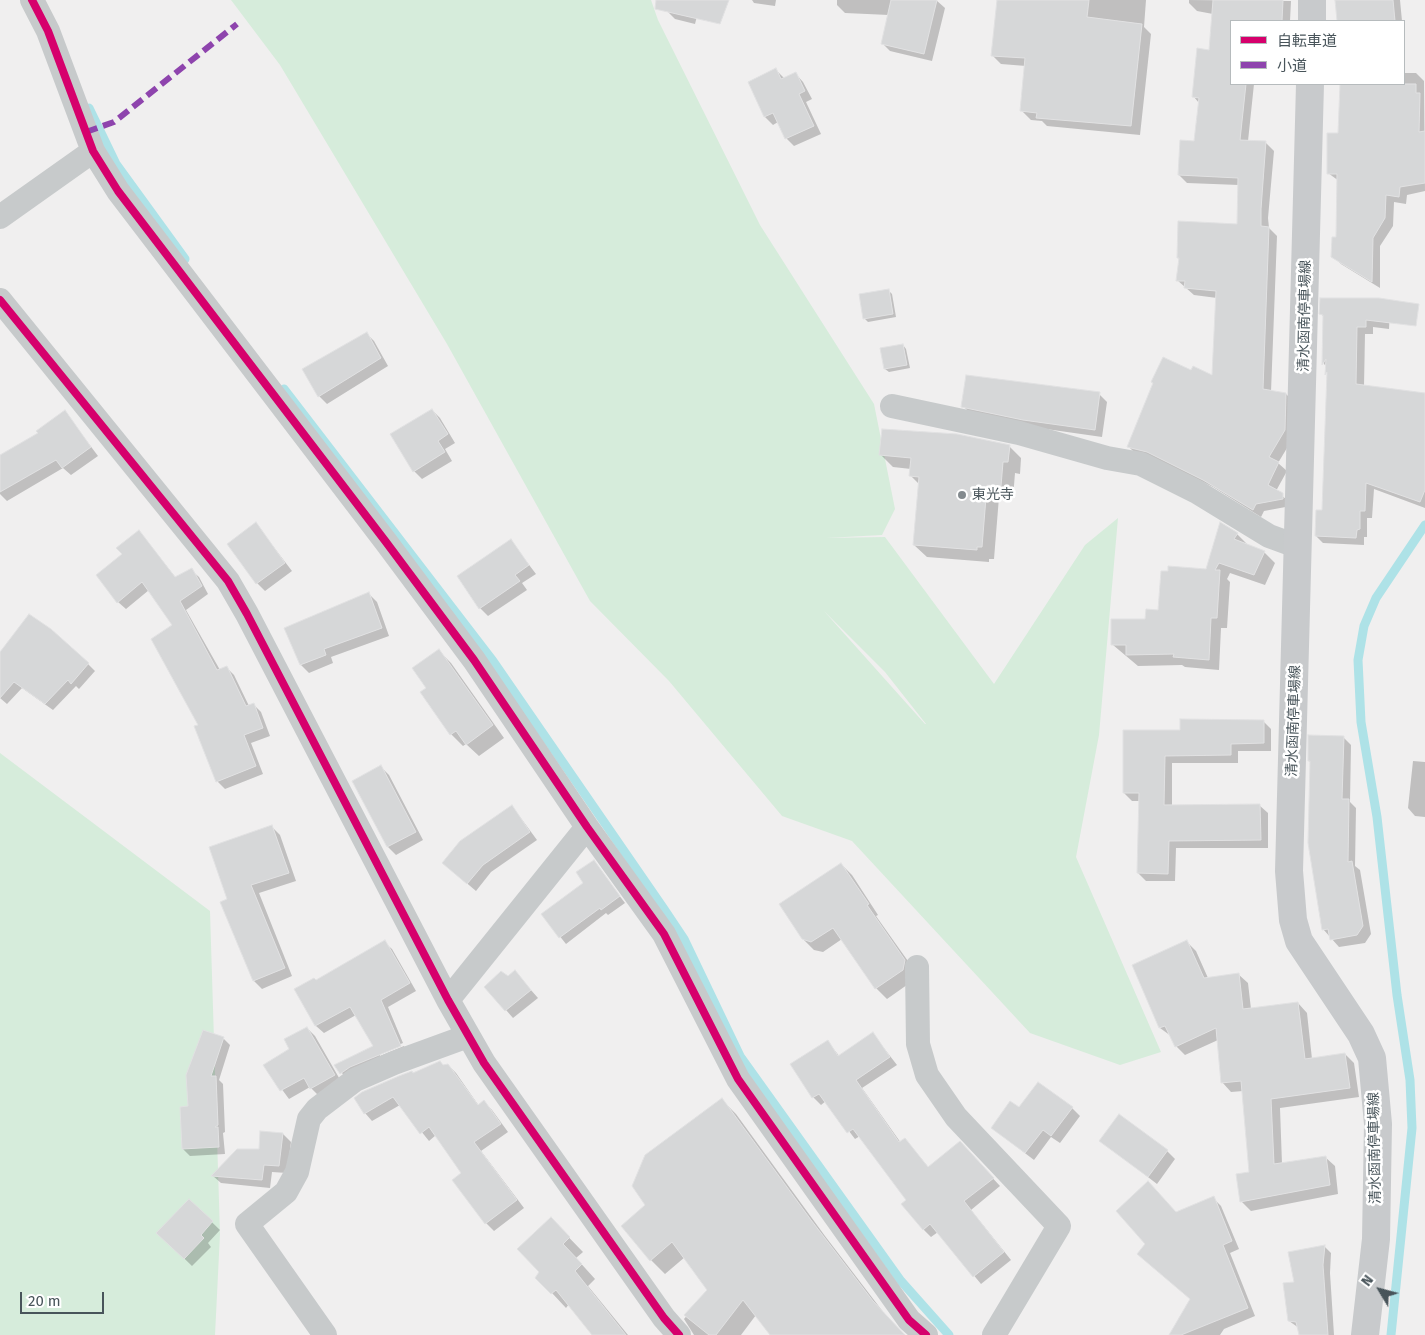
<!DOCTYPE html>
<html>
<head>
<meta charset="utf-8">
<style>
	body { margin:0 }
	#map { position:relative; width:1425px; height:1335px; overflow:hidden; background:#f0efef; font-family:"Fira Sans","Noto Sans JP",sans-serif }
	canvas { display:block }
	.legend { position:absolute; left:1230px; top:20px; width:175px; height:65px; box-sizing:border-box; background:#fff; border:1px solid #b6bbbd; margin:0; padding:6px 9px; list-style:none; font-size:15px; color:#48545a }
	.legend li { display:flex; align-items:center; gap:10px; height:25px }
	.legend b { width:25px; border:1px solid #b6bbbd }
	.north { position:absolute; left:1355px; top:1265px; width:50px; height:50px; -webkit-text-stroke:4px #fff; paint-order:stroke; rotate:307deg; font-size:14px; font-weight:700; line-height:20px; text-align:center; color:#48545a }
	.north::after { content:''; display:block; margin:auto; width:18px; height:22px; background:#48545a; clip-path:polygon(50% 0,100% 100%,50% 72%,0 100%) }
	.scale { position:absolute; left:20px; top:1292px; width:84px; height:22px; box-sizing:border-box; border:2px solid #48545a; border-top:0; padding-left:6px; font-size:15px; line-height:18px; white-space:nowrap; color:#48545a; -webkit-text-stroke:4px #fff; paint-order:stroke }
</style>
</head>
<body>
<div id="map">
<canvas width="1425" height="1335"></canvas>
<ul class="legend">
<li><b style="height:6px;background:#d6006c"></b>自転車道</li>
<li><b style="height:6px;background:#8e44ad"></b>小道</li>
</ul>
<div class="north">N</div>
<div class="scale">20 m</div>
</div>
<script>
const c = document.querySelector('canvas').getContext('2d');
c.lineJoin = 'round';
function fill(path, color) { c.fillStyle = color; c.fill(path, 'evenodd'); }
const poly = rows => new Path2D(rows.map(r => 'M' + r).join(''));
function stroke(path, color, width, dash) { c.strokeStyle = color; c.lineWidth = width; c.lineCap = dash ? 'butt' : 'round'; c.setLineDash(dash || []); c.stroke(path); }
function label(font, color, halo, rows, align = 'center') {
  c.font = font + ' "Fira Sans","Noto Sans JP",sans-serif'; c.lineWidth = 5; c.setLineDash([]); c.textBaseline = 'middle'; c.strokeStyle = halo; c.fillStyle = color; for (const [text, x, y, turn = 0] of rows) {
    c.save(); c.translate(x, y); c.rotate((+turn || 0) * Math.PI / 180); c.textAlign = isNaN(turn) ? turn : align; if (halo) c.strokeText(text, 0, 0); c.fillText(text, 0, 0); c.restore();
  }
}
fill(poly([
	[231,0,651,0,658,20,760,225,874,404,895,509,882,535,826,538,885,537,994,684,1085,545,1118,518,1099,735,1076,857,1161,1052,1120,1065,1030,1033,852,841,782,816,669,681,590,601,447,344,280,65],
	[824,611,885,672,926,724,925,724],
	[0,753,210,911,220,1234,215,1335,0,1335]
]), '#d6ecdb');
fill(poly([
	[670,0,701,0,695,24,675,19,667,11],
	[752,0,776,0,775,6,754,3],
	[837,0,936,0,945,8,932,61,890,51,882,43,889,15,845,13,837,5],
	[998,0,1146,0,1144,27,1151,34,1140,135,1047,126,1042,121,1031,120,1022,111,1026,66,1001,64,992,55],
	[1189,0,1291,1,1290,21,1231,21,1231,84,1254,84,1248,141,1266,143,1274,151,1268,218,1269,228,1277,236,1271,392,1286,394,1294,402,1293,438,1278,463,1287,471,1276,491,1291,503,1291,506,1264,511,1261,517,1213,487,1156,459,1137,455,1129,447,1192,372,1214,377,1217,298,1194,295,1177,280,1180,260,1178,258,1238,225,1239,185,1187,183,1179,175,1195,142,1199,103,1194,97,1210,51,1213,14,1197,11,1189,3],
	[1338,0,1400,0,1402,21,1338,21],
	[1404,51,1405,73,1416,73,1424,81,1425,191,1407,195,1406,204,1394,202,1393,226,1380,246,1380,288,1341,264,1333,256,1338,238,1339,181,1328,173,1339,134,1341,84,1404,84],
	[776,70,784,78,795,73,803,82,812,99,806,102,821,134,794,146,786,138,778,122,773,125,765,117,749,82],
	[888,290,892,294,896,317,868,322,864,318],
	[1390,307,1389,329,1373,327,1373,334,1365,334,1364,386,1425,394,1425,508,1374,489,1372,518,1367,518,1367,537,1364,537,1364,545,1323,543,1316,536,1323,512,1328,376,1327,367,1324,364,1325,318,1321,314],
	[366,333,374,341,388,366,327,404,319,396],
	[903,345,906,349,910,368,889,372,885,369,882,349],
	[1099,394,1107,402,1102,437,1032,427,971,414,963,406],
	[432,410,440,418,455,443,445,449,452,461,422,479,414,471],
	[65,412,98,456,71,475,63,468,7,501,0,494,0,457,40,434],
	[1009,446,1021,458,1020,474,1015,473,1013,498,999,497,994,559,989,559,989,562,927,557,914,545,919,484,910,475,911,469,893,467,881,455],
	[256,524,292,571,265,591,257,583],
	[139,531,176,578,191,570,199,577,208,594,186,610,220,670,226,667,234,675,249,706,253,704,261,712,270,736,251,743,263,774,225,789,217,781,173,626,149,590,126,609,118,602,124,555],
	[1237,534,1248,545,1264,552,1275,563,1265,585,1230,573,1227,579,1230,582,1227,628,1221,628,1219,670,1185,667,1182,665,1138,666,1113,645,1159,611,1207,571],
	[511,541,536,574,522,583,527,590,488,616,480,608],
	[369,594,377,602,389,636,331,657,333,663,309,673,301,665],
	[439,651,451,663,504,738,479,756,466,744,463,746,451,734],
	[0,654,88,664,95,671,79,689,76,686,53,710,22,688,7,704,0,698],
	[1263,721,1271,729,1271,751,1238,751,1238,763,1172,763,1172,806,1259,805,1268,813,1268,848,1176,848,1175,881,1146,881,1138,873,1140,801,1132,801,1124,793,1182,732],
	[1343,737,1351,745,1350,802,1356,808,1355,866,1360,870,1371,934,1365,943,1339,947,1323,929,1311,763,1309,761],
	[1413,761,1425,762,1425,817,1415,816,1408,808],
	[381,767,389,775,423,840,396,855,388,847,354,781],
	[512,806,537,840,491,872,476,891,443,863],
	[272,827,280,835,296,881,259,893,292,976,262,989,254,981,228,900],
	[593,861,625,903,608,915,606,913,566,944,543,915,585,883],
	[841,864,852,875,878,915,876,916,915,971,914,980,887,999,876,988,842,939,823,952,814,950,803,939],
	[384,942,392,949,416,991,388,1007,403,1043,380,1053,380,1056,404,1046,408,1053,348,1081,336,1065,375,1047,356,1015,324,1033,316,1026,296,990,316,981],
	[1187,942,1196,951,1208,978,1238,974,1248,983,1251,1009,1298,1003,1307,1013,1312,1059,1345,1054,1354,1063,1359,1097,1280,1108,1282,1164,1325,1157,1335,1166,1338,1194,1251,1211,1241,1201,1250,1173,1243,1091,1231,1092,1222,1082,1218,1040,1185,1055,1176,1046,1171,1036,1160,1028,1134,965],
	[515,972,538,998,513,1018,506,1010,508,978],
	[307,1028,315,1036,342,1083,319,1096,310,1087,289,1099,264,1065,291,1050],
	[873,1034,897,1065,862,1088,901,1143,905,1139,929,1168,960,1143,1000,1186,971,1210,1011,1260,981,1284,938,1232,931,1237,924,1230,903,1204,908,1200,860,1136,855,1139,826,1101,821,1105,813,1097,792,1065,828,1042,840,1057],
	[223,1038,230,1045,219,1080,223,1084,225,1132,223,1133,225,1154,190,1156,183,1149,189,1108],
	[440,1062,444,1066,448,1065,456,1073,479,1106,484,1102,492,1110,508,1132,481,1151,524,1208,494,1231,486,1223,463,1173,436,1135,429,1141,400,1105,372,1121,365,1113,363,1093],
	[722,1100,736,1114,825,1236,887,1317,904,1335,772,1335,756,1315,741,1335,694,1335,684,1319,709,1290,685,1257,665,1274,651,1260,647,1205],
	[1072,1108,1080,1116,1060,1143,1051,1137,1034,1160,992,1128,1019,1109],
	[261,1132,283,1134,291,1142,287,1173,272,1172,270,1188,221,1183,213,1176,260,1151],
	[1101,1141,1167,1151,1175,1159,1157,1184],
	[1213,1198,1221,1206,1239,1249,1230,1253,1255,1316,1224,1329,1220,1335,1171,1335,1191,1299,1176,1214],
	[189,1200,220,1230,208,1243,211,1247,192,1266,158,1233],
	[551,1219,583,1252,576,1258,595,1279,588,1286,628,1335,594,1335,569,1304,566,1308,552,1293,540,1271],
	[1324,1246,1331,1253,1330,1273,1334,1335,1301,1335,1299,1328,1289,1321,1295,1283]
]), '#0003');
stroke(poly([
	[89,108,116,164,185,259],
	[284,389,493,661,664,909,684,939,740,1056,901,1281,949,1335],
	[1391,1335,1412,1128,1410,1080,1397,995,1377,817,1361,722,1358,660,1364,626,1376,598,1425,525]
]), '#aee2e7', 9);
const building = poly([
	[656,0,729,0,720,24,655,9,656,0],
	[891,0,937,0,924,54,881,44,891,0],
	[997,0,1089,0,1087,17,1142,24,1131,126,1036,118,1037,113,1020,111,1025,58,991,56,997,0],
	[1213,0,1283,0,1282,21,1231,21,1231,84,1246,84,1240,140,1266,141,1261,209,1261,226,1269,227,1263,389,1286,393,1285,430,1269,457,1279,462,1268,485,1283,493,1283,499,1256,504,1253,510,1203,480,1147,452,1127,447,1153,383,1151,382,1163,357,1191,370,1193,366,1212,375,1216,291,1184,288,1185,281,1176,281,1179,258,1177,258,1178,221,1237,224,1238,178,1178,175,1180,140,1194,141,1199,98,1192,97,1197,48,1209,50,1213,0],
	[1335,0,1393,0,1395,21,1337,21,1335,0],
	[776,68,781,79,796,72,805,91,799,94,814,126,785,139,773,113,764,117,748,82,776,68],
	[1340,84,1416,84,1416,93,1420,93,1419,132,1425,131,1425,183,1400,187,1399,197,1386,195,1385,218,1373,238,1372,282,1331,257,1332,237,1336,237,1337,174,1327,174,1327,133,1338,133,1340,84],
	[889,289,893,314,863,319,859,294,889,289],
	[1320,298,1379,298,1419,304,1416,326,1366,320,1366,327,1357,327,1356,384,1425,393,1425,490,1420,502,1366,483,1365,511,1360,511,1360,529,1357,530,1356,538,1315,536,1316,510,1322,510,1327,372,1325,375,1326,359,1322,365,1323,315,1319,314,1320,298],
	[367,332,381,358,318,397,302,369,367,332],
	[903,344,907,365,884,369,880,348,903,344],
	[966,375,1100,392,1095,430,1023,420,961,407,966,375],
	[432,409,448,434,438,441,445,452,413,472,390,434,432,409],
	[65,410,91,447,62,468,56,460,0,492,0,455,38,433,36,431,65,410],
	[882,429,957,434,1010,445,1008,462,1003,462,1001,486,987,485,982,547,977,547,977,550,913,545,919,477,909,476,911,458,879,455,882,429],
	[256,522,285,563,256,584,227,544,256,522],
	[1220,522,1238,533,1234,539,1265,551,1254,575,1219,563,1215,570,1220,570,1217,618,1211,618,1209,660,1173,657,1174,654,1126,655,1126,645,1111,645,1111,619,1145,619,1146,609,1158,610,1161,571,1168,571,1168,566,1206,569,1220,522],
	[139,530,175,577,192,568,202,586,180,601,217,670,227,666,246,706,254,703,263,728,244,735,256,766,216,782,194,726,198,725,151,639,172,625,142,582,117,603,96,575,122,554,116,548,139,530],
	[511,539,529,565,515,575,520,581,479,609,457,576,511,539],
	[369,592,382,628,324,649,326,655,300,665,284,628,369,592],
	[29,614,51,629,89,663,71,684,68,680,45,704,14,682,0,698,0,652,29,614],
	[439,649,493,725,466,745,456,731,450,735,420,692,426,688,412,668,439,649],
	[1180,719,1264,720,1264,743,1231,744,1231,755,1165,756,1164,805,1260,804,1261,840,1169,841,1168,874,1137,873,1139,793,1123,793,1123,730,1180,730,1180,719],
	[1308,735,1344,736,1342,799,1349,799,1348,862,1352,861,1363,926,1357,935,1330,940,1328,929,1322,930,1308,843,1310,761,1308,761,1308,735],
	[381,765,416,832,387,847,352,781,381,765],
	[512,805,530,832,483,865,467,884,442,863,460,841,512,805],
	[272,825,289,873,251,885,285,968,253,981,220,902,227,899,209,847,272,825],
	[594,860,620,896,601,910,600,908,559,938,541,914,583,883,576,872,594,860],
	[841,863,869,904,867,905,905,960,903,970,875,989,833,928,811,942,802,939,779,904,841,863],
	[385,940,410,983,381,1000,401,1046,350,1067,340,1074,334,1065,373,1046,350,1007,315,1026,294,989,314,978,316,980,385,940],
	[1187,940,1204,978,1239,973,1243,1009,1298,1002,1305,1059,1345,1053,1350,1088,1271,1099,1274,1164,1326,1156,1330,1185,1240,1202,1236,1174,1249,1172,1241,1081,1221,1083,1216,1028,1175,1047,1165,1026,1159,1028,1132,965,1187,940],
	[515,970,531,990,505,1011,484,987,501,971,508,976,515,970],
	[307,1027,335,1075,310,1089,304,1078,280,1091,263,1065,289,1049,284,1039,307,1027],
	[203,1030,224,1037,211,1076,216,1076,218,1125,215,1127,218,1127,219,1147,182,1149,180,1107,188,1106,186,1075,203,1030],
	[873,1032,890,1057,856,1080,899,1142,905,1138,928,1167,960,1141,994,1178,964,1201,1004,1252,973,1277,930,1224,923,1230,901,1204,906,1200,853,1129,847,1133,819,1094,812,1098,790,1064,828,1040,838,1056,873,1032],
	[440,1061,443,1065,448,1064,478,1105,484,1100,501,1124,474,1142,517,1200,485,1224,452,1180,461,1173,429,1127,420,1134,393,1097,364,1114,354,1098,362,1092,399,1076,412,1071,413,1073,440,1061],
	[1038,1082,1073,1107,1051,1136,1043,1130,1025,1153,991,1128,1010,1101,1019,1107,1038,1082],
	[722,1098,811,1220,873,1301,905,1335,770,1335,743,1300,716,1335,709,1335,684,1315,707,1290,672,1242,650,1261,621,1226,645,1205,632,1186,645,1155,722,1098],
	[1119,1114,1168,1150,1148,1177,1099,1141,1119,1114],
	[260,1131,283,1133,279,1166,264,1165,262,1180,211,1176,237,1149,259,1149,260,1131],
	[1148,1181,1176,1212,1214,1196,1232,1241,1223,1245,1248,1308,1181,1335,1169,1335,1190,1299,1137,1254,1145,1244,1116,1211,1148,1181],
	[189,1199,213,1221,201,1235,204,1238,184,1259,156,1233,189,1199],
	[551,1217,570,1237,563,1244,582,1264,575,1271,626,1335,592,1335,556,1290,551,1294,535,1278,539,1272,517,1249,551,1217],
	[1325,1245,1323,1265,1328,1335,1299,1335,1296,1322,1288,1321,1283,1283,1294,1282,1288,1252,1325,1245]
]);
fill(building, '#d6d7d8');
stroke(building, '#e1e1e2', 1);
stroke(poly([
	[32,0,48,31,93,151,118,191,386,542,474,660,587,827,664,934,738,1079,909,1320,926,1335],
	[0,217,93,151],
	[0,300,228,581,247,614,448,1000,484,1063,664,1318,679,1335],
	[892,406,1019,433,1107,458,1141,464,1197,492,1269,536,1299,547],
	[917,967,918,1044,927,1075,956,1117,1059,1226,994,1335],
	[448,1000,587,827],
	[325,1335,247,1224,286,1192,297,1172,309,1119,317,1109,355,1080,394,1063,468,1036]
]), '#c7cacb', 24);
stroke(poly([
	[1312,21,1312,0],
	[1310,84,1289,871,1293,920,1299,941,1361,1034,1372,1058,1378,1124,1376,1239,1365,1335]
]), '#c8cacc', 28);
stroke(poly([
	[86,132,114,122,237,24]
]), '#8e44ad', 6, [12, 6]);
stroke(poly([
	[32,0,48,31,93,151,118,191,386,542,474,660,587,827,664,934,738,1079,909,1320,926,1335],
	[0,300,228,581,247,614,448,1000,484,1063,664,1318,679,1335]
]), '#d6006c', 8);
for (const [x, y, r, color] of [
	[962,495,5,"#838a8e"]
]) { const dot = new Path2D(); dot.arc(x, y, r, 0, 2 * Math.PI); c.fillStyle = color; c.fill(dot); stroke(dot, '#fff', 2); }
label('14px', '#48545a', '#fff', [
	["清水函南停車場線",1305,316,-89],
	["清水函南停車場線",1294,721,-88],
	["清水函南停車場線",1375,1148,-91]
]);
label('14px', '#48545a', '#fff', [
	["東光寺",972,495]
], 'left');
</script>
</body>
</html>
